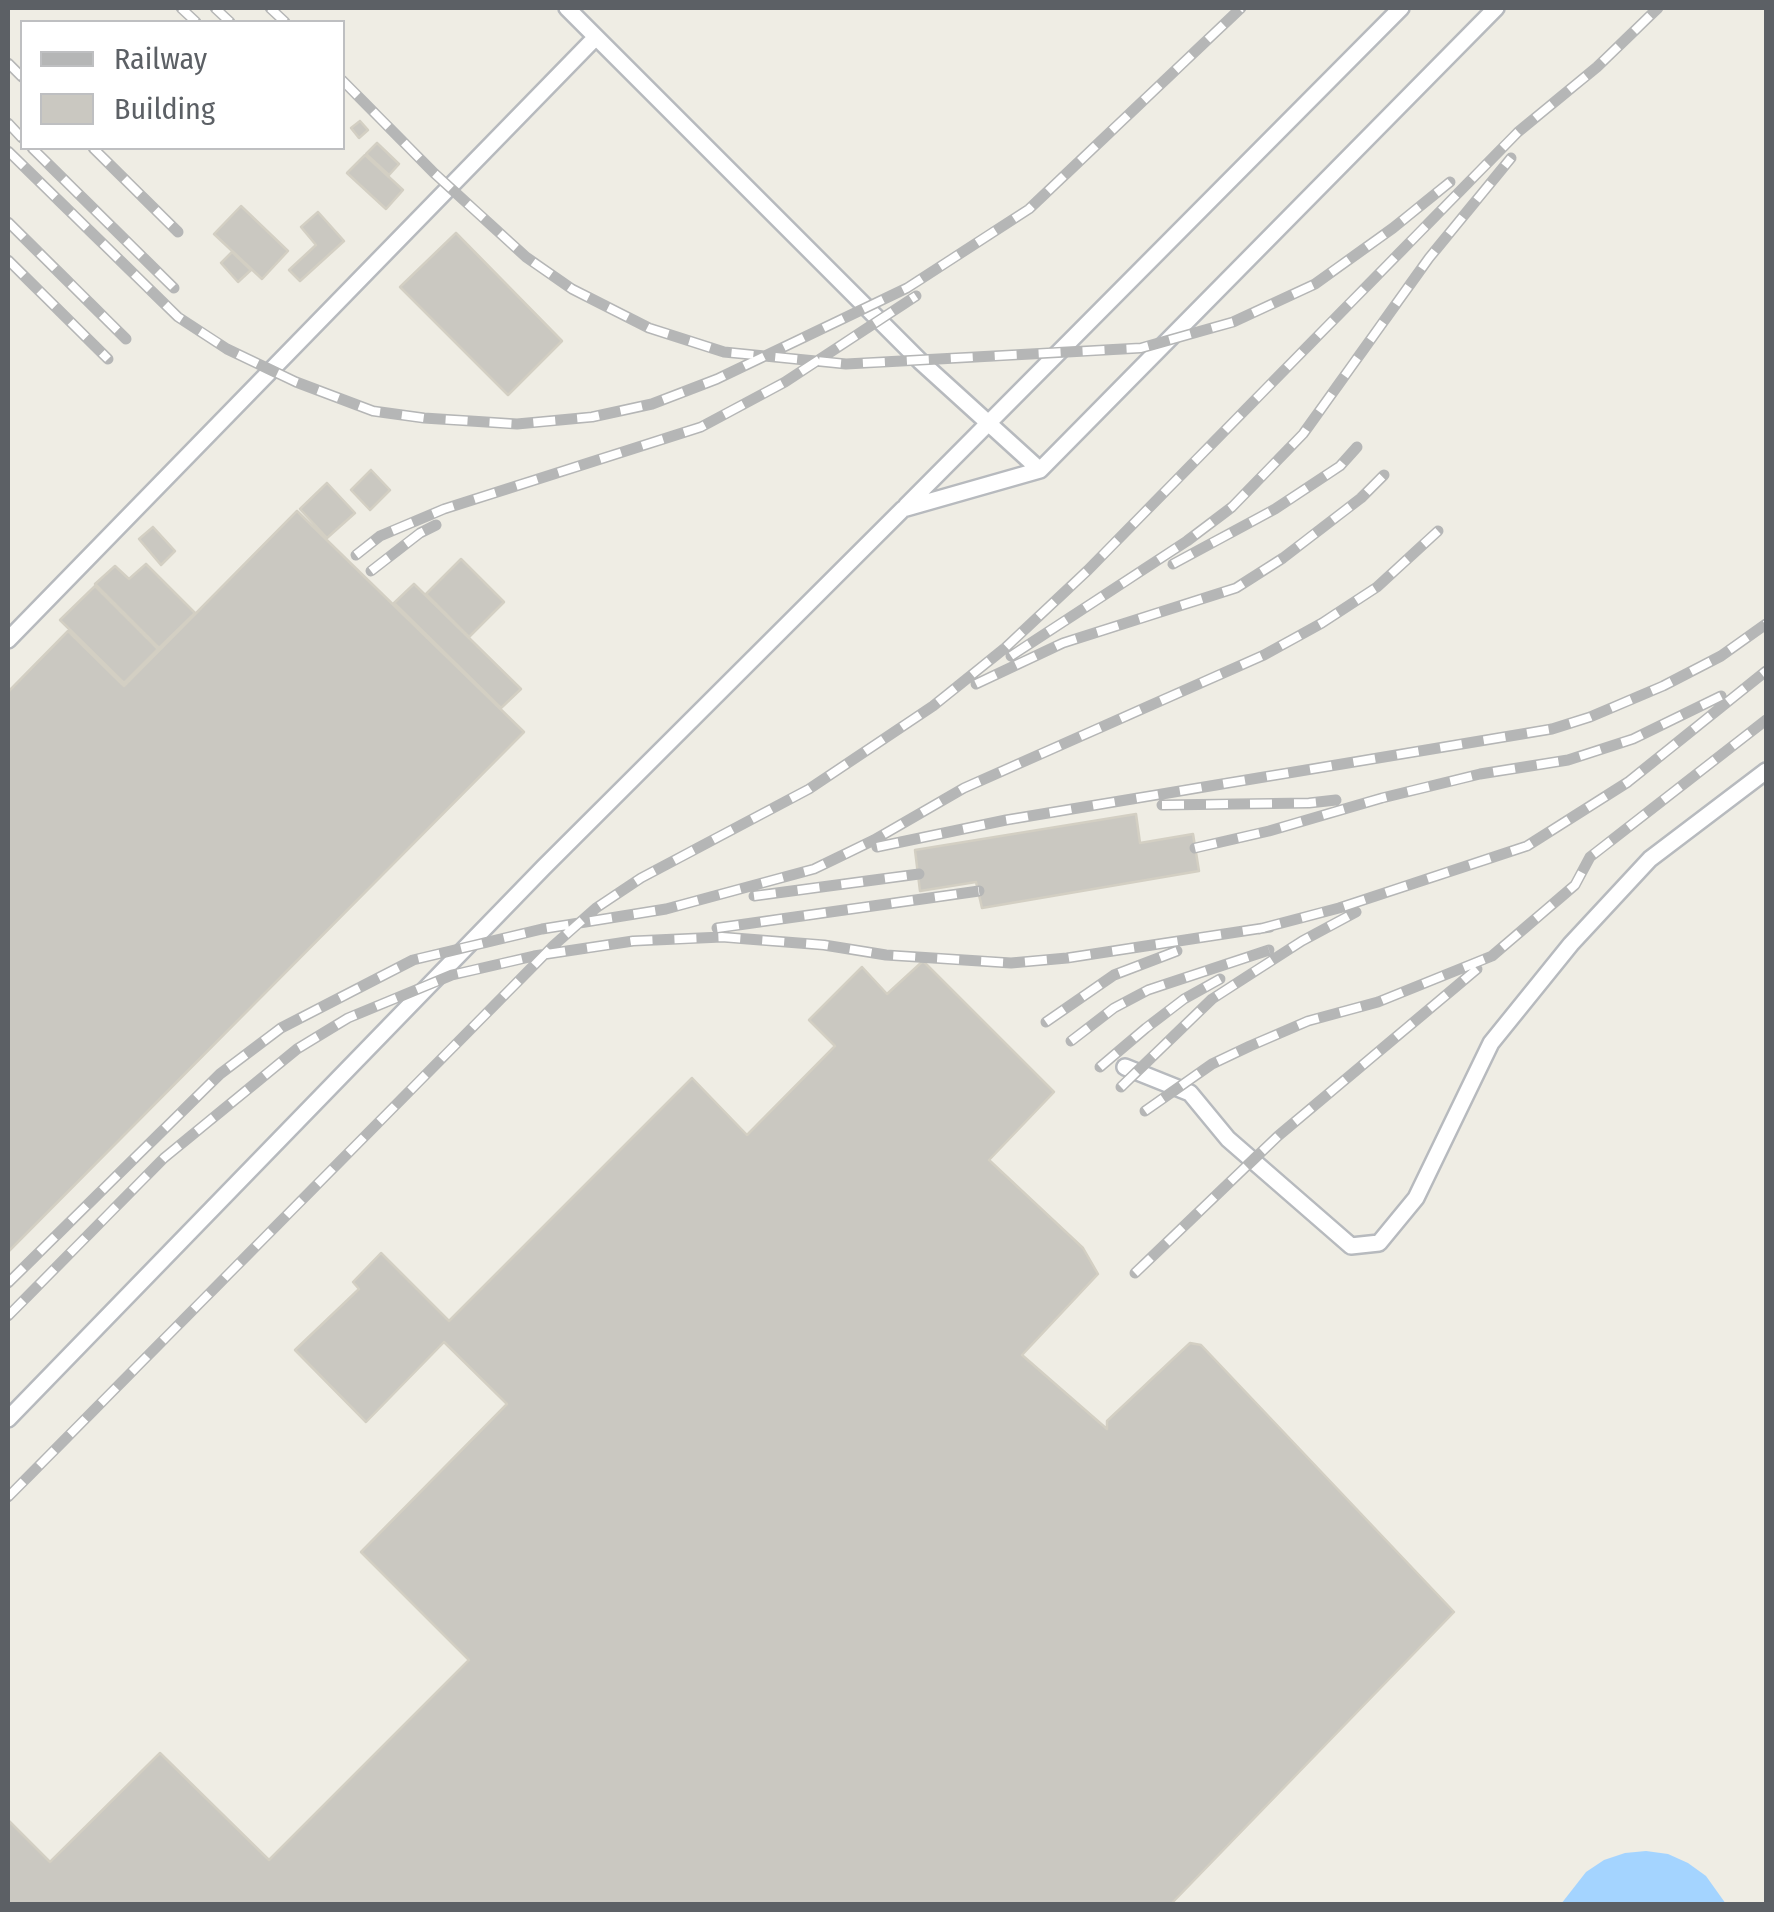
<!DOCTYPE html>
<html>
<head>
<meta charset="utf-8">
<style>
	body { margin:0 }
	#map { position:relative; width:1774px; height:1912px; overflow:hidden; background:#efede4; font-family:"Fira Sans Condensed",sans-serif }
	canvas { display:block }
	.frame { position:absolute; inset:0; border:10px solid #5c6065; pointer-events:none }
	.legend { position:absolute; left:20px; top:20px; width:325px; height:130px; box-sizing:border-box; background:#fff; border:2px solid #bebfc1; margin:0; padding:12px 18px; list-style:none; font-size:30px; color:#5c6065 }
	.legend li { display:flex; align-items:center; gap:20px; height:50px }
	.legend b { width:50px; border:2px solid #bebfc1 }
</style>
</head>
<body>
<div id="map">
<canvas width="1774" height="1912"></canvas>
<div class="frame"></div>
<ul class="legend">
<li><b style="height:12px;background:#b5b6b6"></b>Railway</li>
<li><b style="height:28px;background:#cac8c1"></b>Building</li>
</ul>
</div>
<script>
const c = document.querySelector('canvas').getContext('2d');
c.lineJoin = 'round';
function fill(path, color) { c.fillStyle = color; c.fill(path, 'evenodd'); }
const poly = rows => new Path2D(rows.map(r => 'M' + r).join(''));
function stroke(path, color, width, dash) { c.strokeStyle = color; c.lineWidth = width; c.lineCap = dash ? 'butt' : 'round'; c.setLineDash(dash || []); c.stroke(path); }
fill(poly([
	[1646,1851,1668,1854,1688,1863,1706,1876,1726,1904,1561,1904,1586,1872,1604,1860,1625,1853]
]), '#a4d4ff');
const building = poly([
	[360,121,368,130,359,138,351,128,360,121],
	[377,143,399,164,389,175,366,154,377,143],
	[365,155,403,190,386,209,347,173,365,155],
	[241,206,288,251,262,279,214,234,241,206],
	[318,212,344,241,300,281,289,270,316,245,301,227,318,212],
	[456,233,562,341,508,395,400,287,456,233],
	[232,252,251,270,238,282,221,263,232,252],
	[371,470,390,490,370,510,351,490,371,470],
	[327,483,355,513,327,538,300,509,327,483],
	[297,511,524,732,8,1252,8,692,68,631,124,686,297,511],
	[153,527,175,551,161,565,139,539,153,527],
	[461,559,504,602,469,637,426,594,461,559],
	[146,564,195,613,159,648,95,584,115,566,129,579,146,564],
	[414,584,521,689,501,708,394,603,414,584],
	[95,586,158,649,124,683,60,620,95,586],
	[1136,814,1140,843,1193,834,1199,871,982,908,976,882,920,891,915,850,1136,814],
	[923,961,1054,1092,989,1160,1083,1248,1098,1274,1022,1355,1107,1429,1107,1421,1190,1343,1201,1345,1454,1612,1171,1904,8,1904,8,1820,50,1862,160,1753,269,1860,469,1660,361,1552,507,1404,444,1342,366,1422,295,1350,359,1289,353,1282,381,1253,449,1321,692,1078,747,1135,835,1046,809,1020,862,967,887,994,923,961]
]);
fill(building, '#cac8c1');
stroke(building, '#d3cfc3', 2.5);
const service = poly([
	[567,8,920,361,1040,470],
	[906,506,1401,8],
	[8,640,596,37],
	[1125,1067,1190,1093,1228,1139,1351,1246,1379,1243,1416,1198,1491,1043,1571,944,1650,859,1766,771],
	[8,1419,544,867,903,509,1040,470,1496,8]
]);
stroke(service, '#b7babe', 20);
stroke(service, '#fff', 15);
const rail = poly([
	[181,8,196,22],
	[215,8,230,22],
	[270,8,285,22],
	[8,63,22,77],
	[342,80,434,173,526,257,572,289,649,328,724,352,846,364,1141,348,1233,322,1315,284,1393,228,1450,182],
	[8,123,22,138],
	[32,148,174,288],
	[93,148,178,232],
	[8,151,178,317,227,349,296,382,373,411,424,418,517,424,592,417,652,404,717,379,907,288,1029,209,1241,8],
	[8,222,126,339],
	[8,260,108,359],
	[356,555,380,536,444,509,701,427,785,382,916,296],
	[1173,564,1275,509,1340,466,1357,447],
	[371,571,420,533,436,525],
	[1011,656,1187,541,1232,507,1303,434,1429,258,1511,158],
	[976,684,1063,643,1236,588,1283,558,1361,498,1384,475],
	[1162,805,1309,803,1336,800],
	[877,847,1006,820,1552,729,1590,717,1663,686,1721,656,1766,624],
	[1195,848,1269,831,1382,798,1480,774,1568,760,1633,739,1721,696],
	[754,896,919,874],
	[717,928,979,891],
	[1259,929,1339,908,1527,846,1628,782,1766,671],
	[1046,1022,1114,975,1177,951],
	[1071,1041,1114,1008,1148,990,1269,950],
	[1100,1067,1146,1028,1184,999,1220,979],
	[1121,1087,1212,999,1302,941,1356,912],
	[1145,1111,1212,1064,1250,1046,1308,1021,1378,1002,1492,956,1575,885,1590,857,1766,720],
	[1135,1273,1278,1136,1477,969],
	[8,1283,220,1074,281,1028,413,960,542,929,666,909,814,869,874,840,964,788,1264,655,1322,623,1377,587,1438,531],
	[8,1316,164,1158,297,1049,348,1018,452,975,534,956,633,941,722,937,824,945,886,955,1011,963,1067,958,1270,927],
	[8,1497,553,946,596,908,641,878,809,789,933,706,1005,648,1088,570,1518,132,1597,67,1658,8]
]);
stroke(rail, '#b5b6b6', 11);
stroke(rail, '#fff', 8, [22]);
</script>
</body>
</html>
